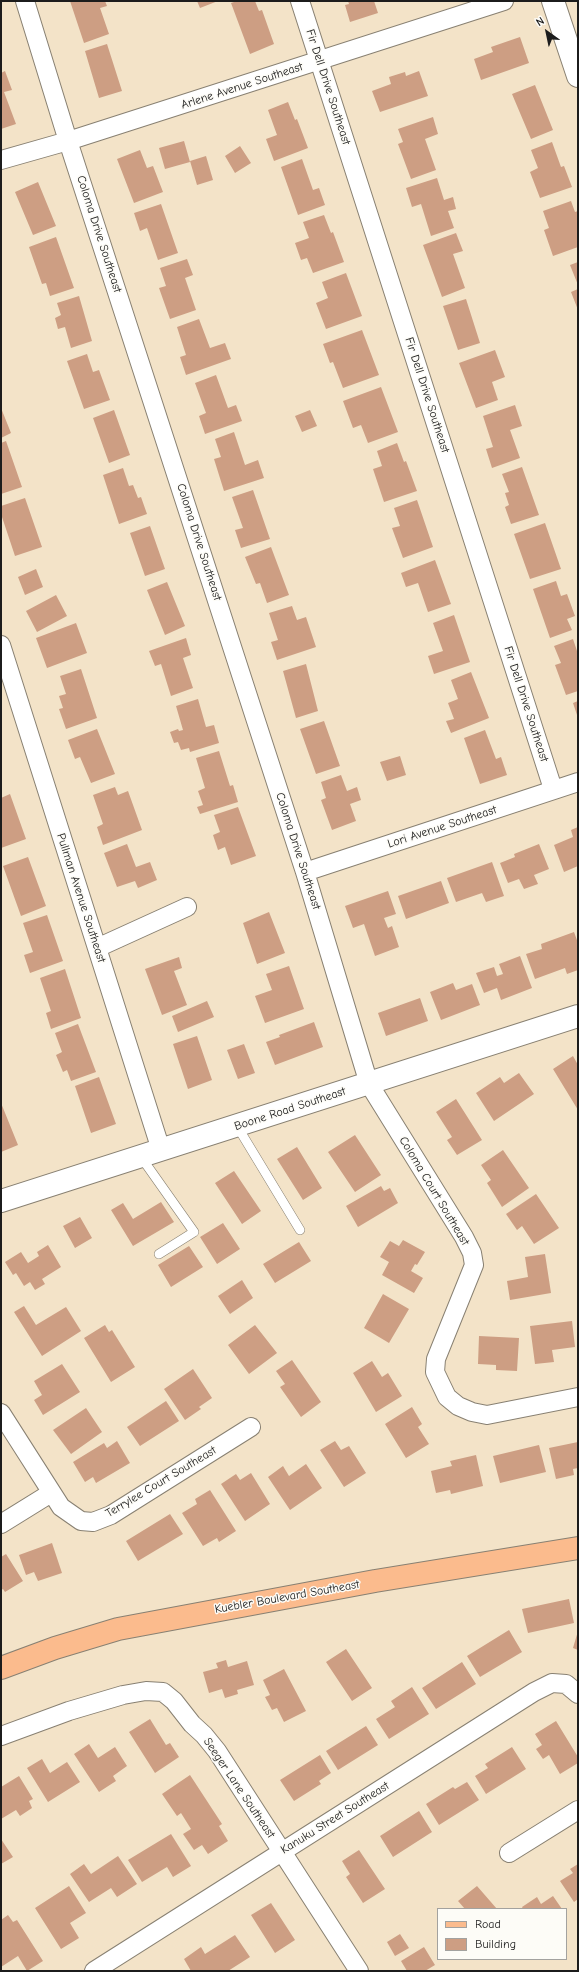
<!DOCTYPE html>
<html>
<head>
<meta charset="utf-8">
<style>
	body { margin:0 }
	#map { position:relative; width:579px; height:1972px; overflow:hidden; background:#f3e3c8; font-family:"Comic Neue",sans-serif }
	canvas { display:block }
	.frame { position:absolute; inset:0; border:2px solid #1c1c1c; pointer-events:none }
	.legend { position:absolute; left:437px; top:1908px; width:130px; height:52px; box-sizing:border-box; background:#fdfcf7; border:1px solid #a3a29f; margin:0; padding:5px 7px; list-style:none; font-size:12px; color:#1c1c1c }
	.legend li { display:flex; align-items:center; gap:8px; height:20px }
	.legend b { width:20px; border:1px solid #a3a29f }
	.north { position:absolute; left:527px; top:12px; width:40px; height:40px; -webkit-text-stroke:3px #fdfcf7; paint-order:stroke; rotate:327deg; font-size:11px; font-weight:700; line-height:16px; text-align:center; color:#1c1c1c }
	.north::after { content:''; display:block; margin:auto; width:14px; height:18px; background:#1c1c1c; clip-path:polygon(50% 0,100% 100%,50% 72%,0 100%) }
</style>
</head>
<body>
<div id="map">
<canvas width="579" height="1972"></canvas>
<div class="frame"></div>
<ul class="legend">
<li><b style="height:5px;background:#fbbb8d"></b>Road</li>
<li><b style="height:11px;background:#cd9e83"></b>Building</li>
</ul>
<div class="north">N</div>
</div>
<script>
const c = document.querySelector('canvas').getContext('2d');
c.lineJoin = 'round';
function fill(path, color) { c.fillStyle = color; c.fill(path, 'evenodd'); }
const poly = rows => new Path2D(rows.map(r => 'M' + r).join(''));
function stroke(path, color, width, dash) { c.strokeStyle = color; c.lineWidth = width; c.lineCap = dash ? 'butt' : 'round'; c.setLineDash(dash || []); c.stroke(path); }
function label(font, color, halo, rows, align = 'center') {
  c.font = font + ' "Comic Neue",sans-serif'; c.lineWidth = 3; c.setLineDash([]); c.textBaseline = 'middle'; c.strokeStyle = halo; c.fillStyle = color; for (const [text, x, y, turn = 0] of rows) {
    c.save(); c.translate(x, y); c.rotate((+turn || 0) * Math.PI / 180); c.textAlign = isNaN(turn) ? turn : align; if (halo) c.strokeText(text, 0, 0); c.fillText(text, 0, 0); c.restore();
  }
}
fill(poly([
	[70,1,105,1,107,6,100,8,109,34,84,43],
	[197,1,218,1,200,8],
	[237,1,255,1,259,11,262,10,274,44,250,54,231,3],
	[348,1,374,1,378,13,350,22,345,5,349,4],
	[520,37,529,63,481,80,474,59,493,52,491,47],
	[107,44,122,91,99,98,85,51],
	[5,71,12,90,4,92,16,124,1,129,1,73],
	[419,71,428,96,380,112,372,91,391,84,389,77,405,72,406,76],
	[535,85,553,130,531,139,512,94],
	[288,102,295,120,297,119,308,148,274,161,266,139,277,135,268,110],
	[433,117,438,134,425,139,436,170,411,179,398,144,403,142,398,129],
	[184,141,190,162,165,169,159,148],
	[552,142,561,167,564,166,572,187,540,198,530,172,538,168,531,150],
	[240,146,251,163,235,173,225,156],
	[140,150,147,168,153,166,163,192,134,203,117,159],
	[206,156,213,180,197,185,190,161],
	[302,159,313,190,319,188,325,205,298,215,281,167],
	[437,178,444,200,453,197,456,209,448,211,454,228,431,236,421,204,412,207,406,188],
	[38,182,56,226,33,235,15,192],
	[571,201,575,212,578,211,578,247,553,256,544,230,549,228,543,211],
	[161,204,178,253,158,260,147,228,140,231,134,213],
	[324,215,331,233,333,232,344,262,313,273,307,258,301,260,295,243,309,238,303,222],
	[456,233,463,251,453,254,465,288,442,297,423,245],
	[56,237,74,288,50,296,46,283,42,284,29,247],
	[187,259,193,275,185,278,196,310,170,319,159,288,166,286,160,268],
	[578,262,578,285,570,265],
	[346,273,362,316,326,329,316,303,328,298,322,282],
	[578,289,578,310,571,292],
	[79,296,92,341,71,348,65,327,58,329,55,318,61,315,57,303],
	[466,299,480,343,458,350,443,306],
	[199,319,210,348,225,343,231,359,186,375,180,357,186,355,177,327],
	[362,330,379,375,343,388,333,362,330,363,323,344],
	[495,350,505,377,492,382,498,400,476,408,459,363],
	[87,354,93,372,99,370,110,400,84,409,67,361],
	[216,375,228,408,236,405,242,421,205,434,199,416,206,413,195,383],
	[381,387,398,432,368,443,361,425,353,428,343,401],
	[515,405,522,426,510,430,520,458,492,468,486,449,493,447,483,416],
	[1,408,11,433,1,438],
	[114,410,130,455,109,463,93,418],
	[310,410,317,426,302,432,295,416],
	[234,432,245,465,258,460,264,478,224,491,214,459,221,457,215,439],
	[6,441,22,487,1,494,1,443],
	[397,443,404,462,406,461,417,491,384,502,373,469,382,466,377,451],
	[522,467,539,515,511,524,505,507,509,505,505,493,509,492,502,474],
	[123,468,129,486,133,485,138,498,141,497,147,514,119,524,103,475],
	[253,490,270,539,241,548,235,530,243,528,232,497],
	[25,498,42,547,15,556,1,514,1,506],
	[417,500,433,547,403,558,392,528,400,526,394,508],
	[545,523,561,569,530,579,514,534],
	[150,526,165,569,145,576,130,533],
	[271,547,289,595,267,603,260,583,256,584,245,557],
	[435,560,451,604,428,612,418,583,406,587,401,573],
	[36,569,43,587,25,595,18,577],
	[556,581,561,596,567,594,575,616,567,619,572,630,550,638,533,589],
	[167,582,185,626,165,635,147,590],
	[56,595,67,616,37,632,26,611],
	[292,606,297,620,306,617,316,647,277,660,271,642,278,640,269,613],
	[454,615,470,662,434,674,428,656,443,651,433,623],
	[76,623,87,653,47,668,36,638],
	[186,638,191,655,183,658,193,688,171,696,161,664,155,666,149,651],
	[573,639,578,654,578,691,566,695,555,665,561,663,554,646],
	[306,664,318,711,296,718,283,671],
	[81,669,97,718,66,729,59,709,63,708,59,696,66,694,60,676],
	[471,672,489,718,451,733,446,721,454,719,448,703,458,699,451,680],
	[198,699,206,727,214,725,219,743,190,752,189,748,181,750,178,742,174,743,170,732,178,729,179,731,183,730,176,706],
	[578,701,578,718,573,703],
	[324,721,340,766,316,774,300,729],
	[97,729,115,774,91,783,80,757,75,759,68,740],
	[485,730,496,759,501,757,507,775,480,784,464,738],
	[219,751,230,786,233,785,238,802,200,814,197,807,203,805,198,791,205,788,196,758],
	[400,756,406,775,387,781,380,762],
	[341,775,347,791,357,787,361,800,350,804,356,821,332,830,321,800,326,798,321,782],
	[115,787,118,795,128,791,142,830,103,845,97,827,103,824,93,795],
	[10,794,26,839,1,848,1,798],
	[238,807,256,856,231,865,225,847,218,850,213,835,220,832,214,815],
	[578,827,578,866,564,872,554,845,573,837,571,830],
	[127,844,136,867,150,862,157,880,138,888,135,881,117,887,104,853],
	[539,844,549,869,534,875,538,884,524,889,519,879,508,883,500,863,515,857,514,854],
	[28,857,46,906,21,916,3,866],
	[492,862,504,896,486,902,482,893,456,902,447,878],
	[441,881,449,903,406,919,398,896],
	[388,891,396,914,384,918,388,928,392,926,399,947,375,956,364,924,353,928,345,906],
	[269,912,285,953,257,964,243,923],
	[47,915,63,961,30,973,24,955,33,952,23,923],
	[574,932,578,943,578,970,567,974,565,968,535,979,526,954,542,949,541,944],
	[520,956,532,988,501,1000,497,988,484,993,476,973,494,967,497,976,503,974,499,964],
	[179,957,182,968,174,971,187,1005,162,1015,145,969],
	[289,966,304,1009,265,1023,255,996,272,990,266,974],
	[65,969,81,1018,51,1029,46,1013,51,1011,40,978],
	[453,983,456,990,472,984,480,1005,441,1020,430,992],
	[420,998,428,1021,386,1036,378,1013],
	[207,1001,214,1017,178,1032,172,1016],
	[314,1022,323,1047,275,1065,266,1042,280,1037,279,1035],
	[78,1024,96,1072,71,1081,67,1070,63,1072,56,1055,62,1052,55,1033],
	[197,1036,212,1080,188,1089,173,1044],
	[244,1044,255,1073,238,1079,227,1050],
	[573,1056,578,1065,578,1110,553,1069],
	[519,1073,534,1094,494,1121,476,1093,500,1077,504,1083],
	[99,1077,116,1124,91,1133,75,1086],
	[456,1099,482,1140,457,1155,447,1140,452,1137,436,1112],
	[1,1103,18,1145,1,1152],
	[355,1135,381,1175,355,1192,328,1152],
	[297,1147,322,1188,303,1200,277,1159],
	[503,1150,529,1188,502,1207,487,1183,491,1180,481,1165],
	[234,1171,261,1211,242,1224,215,1183],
	[381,1186,384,1191,390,1188,398,1203,358,1227,346,1206],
	[536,1194,559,1228,534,1244,522,1226,517,1230,506,1214],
	[161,1202,174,1222,133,1246,111,1210,123,1203,133,1219],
	[80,1217,92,1238,75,1248,63,1226],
	[223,1223,240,1249,217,1264,200,1237],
	[403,1240,425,1252,417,1265,415,1264,411,1271,423,1278,414,1293,382,1275,389,1262,380,1257,390,1241,399,1246],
	[299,1242,311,1261,275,1283,263,1264],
	[48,1245,61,1267,42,1279,45,1284,35,1290,30,1282,24,1286,16,1273,13,1275,5,1262,21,1252,28,1263,39,1256,37,1252],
	[189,1246,203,1267,171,1287,158,1265],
	[545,1254,551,1293,510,1300,507,1281,528,1277,525,1257],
	[242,1280,253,1298,230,1314,218,1296],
	[383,1294,409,1309,389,1343,364,1328],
	[24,1306,36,1325,66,1307,81,1331,42,1356,14,1312],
	[572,1321,575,1347,552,1350,554,1362,535,1364,530,1326],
	[105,1325,109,1332,112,1330,135,1367,111,1382,84,1338],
	[255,1325,277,1353,249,1374,228,1345],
	[479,1336,519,1338,517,1371,496,1370,496,1365,478,1364],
	[292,1360,321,1402,301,1417,280,1387,285,1384,276,1371],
	[372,1361,382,1377,388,1373,402,1396,376,1412,353,1373],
	[62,1364,80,1392,43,1415,34,1400,42,1395,34,1381],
	[193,1369,212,1398,199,1407,201,1409,185,1420,164,1389],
	[166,1401,179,1421,140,1446,127,1427],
	[412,1407,422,1424,418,1427,429,1444,406,1458,385,1424],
	[86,1408,102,1432,71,1454,53,1430],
	[117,1441,130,1463,96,1483,93,1477,85,1482,73,1462,104,1443,107,1448],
	[335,1441,341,1450,349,1446,366,1473,344,1487,320,1450],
	[578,1442,578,1468,573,1469,574,1475,556,1479,549,1448],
	[539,1445,546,1472,500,1483,493,1456],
	[476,1455,483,1486,451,1494,450,1490,436,1493,431,1471,452,1466,450,1461],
	[306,1464,322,1488,290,1510,268,1477,283,1466,289,1476],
	[251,1473,270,1504,245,1521,221,1484,236,1474,240,1480],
	[210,1490,236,1531,219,1542,217,1538,203,1546,182,1513,197,1504,195,1499],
	[170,1514,183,1534,138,1561,126,1541],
	[52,1543,62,1573,38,1581,34,1572,26,1575,19,1555],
	[6,1554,23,1581,5,1592,3,1589,1,1590,1,1557],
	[569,1599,574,1623,528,1633,522,1609],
	[509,1630,522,1652,480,1677,467,1656],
	[578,1631,578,1650,573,1648],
	[346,1649,372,1688,352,1701,326,1662],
	[226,1660,228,1667,247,1661,254,1685,237,1690,238,1694,225,1698,222,1689,209,1693,203,1672,218,1668,216,1663],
	[462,1662,476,1684,436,1709,422,1688],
	[284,1669,306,1711,284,1722,277,1708,272,1710,265,1697,270,1695,263,1680],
	[412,1687,429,1714,389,1739,376,1719,395,1707,391,1701],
	[150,1719,166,1745,170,1743,179,1757,155,1773,129,1732],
	[556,1721,578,1757,578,1763,560,1774,549,1755,543,1759,536,1749,542,1745,535,1734],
	[366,1726,378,1745,338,1770,326,1751],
	[89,1744,98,1758,115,1747,127,1766,113,1776,116,1781,99,1792,74,1754],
	[512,1747,526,1769,486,1794,475,1776,488,1768,485,1764],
	[320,1755,331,1773,319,1781,321,1784,294,1801,280,1780],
	[42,1759,50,1773,67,1762,80,1782,48,1802,27,1768],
	[190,1775,222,1824,219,1826,228,1841,208,1854,202,1845,194,1850,183,1834,191,1829,181,1813,177,1816,162,1794],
	[19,1776,33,1799,29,1801,32,1808,20,1816,16,1810,1,1819,1,1787],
	[467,1782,479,1800,439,1825,426,1804,453,1787,455,1789],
	[419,1811,432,1832,393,1857,380,1836],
	[171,1834,191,1866,173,1877,167,1867,142,1882,128,1860],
	[1,1839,13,1857,1,1864],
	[359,1850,385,1889,363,1903,346,1877,350,1874,342,1861],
	[118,1856,137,1884,117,1897,111,1888,89,1902,70,1874,84,1864,91,1874],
	[578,1864,578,1899,574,1902,560,1881,573,1873,570,1869],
	[69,1886,86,1913,70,1923,79,1938,61,1949,35,1908],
	[477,1886,497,1909,465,1909,458,1901],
	[553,1896,562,1909,523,1909,522,1907,537,1897,541,1904],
	[271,1903,295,1940,275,1953,251,1915],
	[8,1915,13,1922,17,1920,43,1961,27,1971,18,1956,1,1967,1,1920],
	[400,1934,409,1948,395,1956,387,1942],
	[235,1935,250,1957,228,1971,191,1971,184,1959,201,1947,205,1954],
	[424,1947,435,1965,425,1971,407,1971,401,1961]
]), '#cd9e83');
const service = poly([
	[237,1126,300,1230],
	[141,1157,194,1232,159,1254]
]);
const minor = poly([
	[25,1,68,141,305,872,369,1084,464,1237,472,1253,474,1265,436,1359,435,1372,447,1397,458,1406,472,1412,487,1415,578,1397],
	[300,1,553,789],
	[1,160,68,141,504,1],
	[1,645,161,1150],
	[305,872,578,782],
	[97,948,187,907],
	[1,1413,61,1507,81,1521,93,1522,111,1515,251,1427],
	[1,1524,51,1493],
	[1,1736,69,1711,123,1695,146,1691,163,1692,174,1701,192,1724,204,1735,217,1751,359,1971],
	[509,1853,578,1810],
	[94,1971,534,1692,552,1683,566,1684,578,1694]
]);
const tertiary = poly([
	[553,1,578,76],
	[1,1201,578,1016]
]);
const primary = poly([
	[1,1668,55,1648,118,1629,375,1581,578,1548]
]);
stroke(service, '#888072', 10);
stroke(minor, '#888072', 20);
stroke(tertiary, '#888072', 24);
stroke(primary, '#888072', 24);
stroke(service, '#fff', 9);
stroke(minor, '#fff', 18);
stroke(tertiary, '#fff', 22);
stroke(primary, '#fbbb8d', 22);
label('12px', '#1c1c1c', '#fdfcf7', [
	["Arlene Avenue Southeast",242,86,-18],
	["Fir Dell Drive Southeast",328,87,72],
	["Coloma Drive Southeast",99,234,72],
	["Fir Dell Drive Southeast",427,395,72],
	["Coloma Drive Southeast",199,542,72],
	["Fir Dell Drive Southeast",526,704,72],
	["Lori Avenue Southeast",442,827,-18],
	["Coloma Drive Southeast",298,851,72],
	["Pullman Avenue Southeast",81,898,72],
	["Boone Road Southeast",290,1109,-18],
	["Coloma Court Southeast",434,1191,59],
	["Terrylee Court Southeast",161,1482,-31],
	["Kuebler Boulevard Southeast",287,1597,-10],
	["Seeger Lane Southeast",239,1788,56],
	["Kanuku Street Southeast",335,1818,-32]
]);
</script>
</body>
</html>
